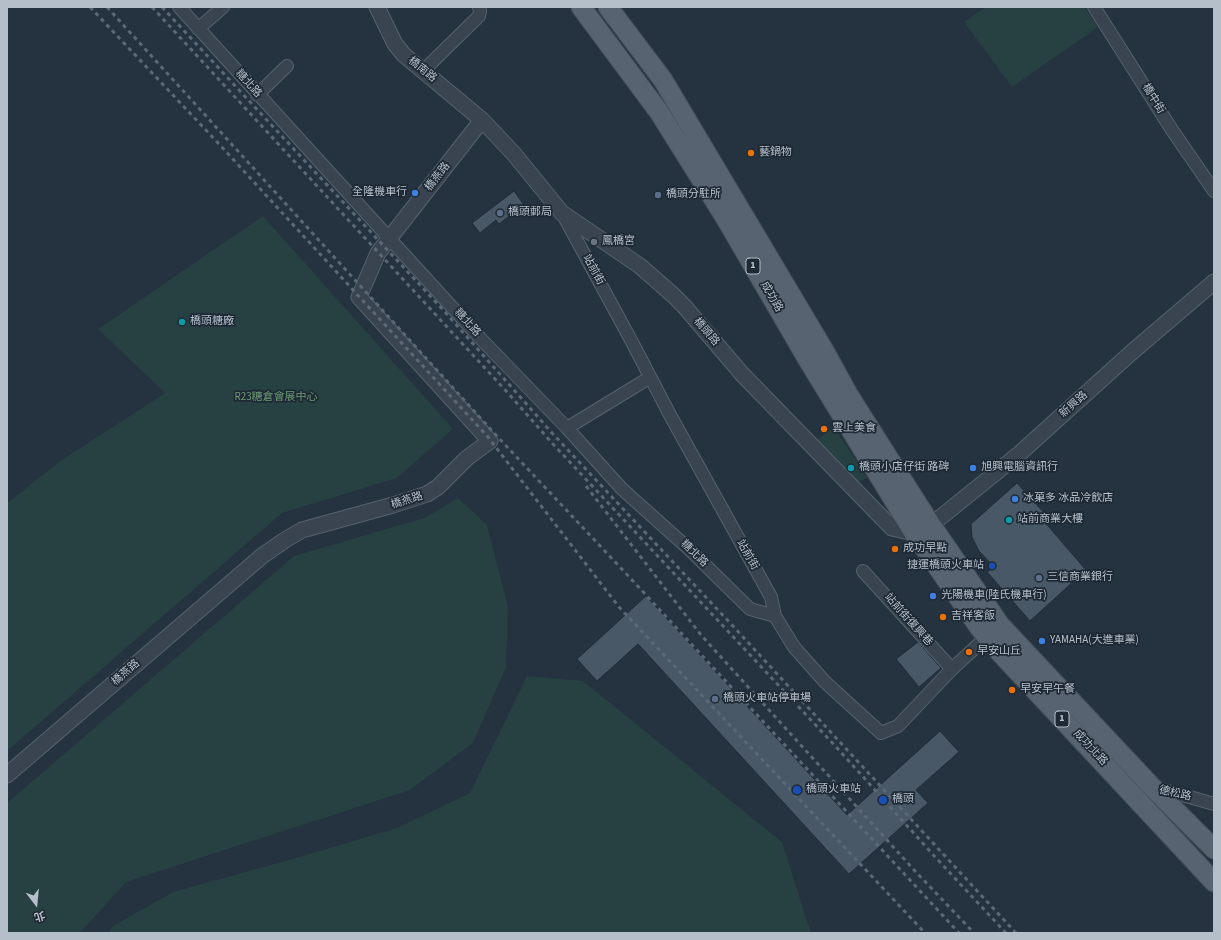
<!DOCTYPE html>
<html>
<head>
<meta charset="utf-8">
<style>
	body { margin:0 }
	#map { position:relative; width:1221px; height:940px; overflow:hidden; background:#253240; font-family:"Source Sans 3","Noto Sans TC",sans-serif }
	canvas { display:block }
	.frame { position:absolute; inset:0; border:8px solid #b5bfca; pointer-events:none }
	.north { position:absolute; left:16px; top:884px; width:40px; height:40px; -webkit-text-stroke:3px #1e2935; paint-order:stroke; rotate:164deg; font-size:11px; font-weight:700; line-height:16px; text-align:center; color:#b5bfca }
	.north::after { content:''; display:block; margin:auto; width:14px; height:18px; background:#b5bfca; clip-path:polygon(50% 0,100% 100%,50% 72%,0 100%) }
</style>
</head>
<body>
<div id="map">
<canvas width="1221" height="940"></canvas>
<div class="frame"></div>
<div class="north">北</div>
</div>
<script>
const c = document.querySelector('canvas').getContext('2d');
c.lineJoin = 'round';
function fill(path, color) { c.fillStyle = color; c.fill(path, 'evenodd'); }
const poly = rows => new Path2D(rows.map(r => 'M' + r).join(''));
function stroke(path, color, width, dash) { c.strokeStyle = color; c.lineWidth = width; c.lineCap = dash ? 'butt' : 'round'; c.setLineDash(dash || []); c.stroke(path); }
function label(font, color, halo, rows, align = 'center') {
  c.font = font + ' "Source Sans 3","Noto Sans TC",sans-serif'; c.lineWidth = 3.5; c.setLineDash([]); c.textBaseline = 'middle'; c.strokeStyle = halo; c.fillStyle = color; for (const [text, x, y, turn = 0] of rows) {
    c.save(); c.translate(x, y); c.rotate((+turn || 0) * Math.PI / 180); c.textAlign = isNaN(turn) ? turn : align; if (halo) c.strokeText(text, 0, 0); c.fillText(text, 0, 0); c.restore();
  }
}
fill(poly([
	[986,7,1084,7,1098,27,1012,87,964,22],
	[263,216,453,429,397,478,282,513,7,751,7,503,59,462,165,393,98,329],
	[834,427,867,478,856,483,817,440],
	[458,498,487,525,508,607,506,667,473,743,410,790,126,882,80,933,7,933,7,803,294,556,424,518],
	[527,676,583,681,782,842,811,933,108,933,113,926,173,892,289,860,397,828,470,793]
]), '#274041');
const building = poly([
	[514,191,524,205,499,224,496,220,480,233,472,223,514,191],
	[1017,483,1047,516,1043,520,1086,570,1030,621,987,572,994,567,979,551,972,537,971,524,1017,483],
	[646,596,847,815,940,731,959,752,916,790,928,803,849,874,638,644,597,681,577,659,646,596],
	[918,642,941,668,919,687,896,659,918,642]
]);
fill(building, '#495866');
stroke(building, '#202b37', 1);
const minor = poly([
	[179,7,480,338,567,428,622,489,689,549,750,609,775,616],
	[1094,7,1172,130,1214,191],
	[198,29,223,7],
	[423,71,479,16,480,11,479,7],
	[257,95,287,66],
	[562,213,632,342,670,415,771,597,775,616,794,647,825,682,881,733,898,726,952,669,991,633],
	[567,428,649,378],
	[863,571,952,669],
	[1155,789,1172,792,1214,804]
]);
const tertiary = poly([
	[377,7,395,44,404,55,482,120,514,154,562,213,640,266,673,295,684,306,742,374,892,528,914,533,931,525,1019,454,1132,352,1214,282],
	[7,775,262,556,285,540,302,530,393,505,427,494,438,487,467,458,490,441,359,297,378,253,482,120]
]);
const primary = poly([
	[581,7,659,112,726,219,808,360,914,533,979,627,992,644,1214,882],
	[608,7,663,80,825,352,848,394,931,525,1000,625,1153,788,1214,849]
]);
stroke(minor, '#57626d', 14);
stroke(tertiary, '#57626d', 17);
stroke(primary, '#424d59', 21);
stroke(minor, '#394450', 12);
stroke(tertiary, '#394450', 15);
stroke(primary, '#576370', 19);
stroke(poly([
	[90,7,219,144,488,437,619,607,925,933],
	[107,7,494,433,633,581,959,933],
	[152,7,507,392,553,444,838,749,937,859,1006,933],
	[162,7,445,312,552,433,732,625,1016,933],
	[586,486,701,635,915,871,974,933]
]), '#5b6877', 3, [4, 4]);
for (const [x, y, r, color] of [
	[751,153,4,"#e8710a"],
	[415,193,4,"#3f7fe0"],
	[658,195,4,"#5c6f8a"],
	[500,213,4,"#5c6f8a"],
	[594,242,4,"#6b7280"],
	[182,322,4,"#0f9aa8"],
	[824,429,4,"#e8710a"],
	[851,468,4,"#0f9aa8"],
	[973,468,4,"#3f7fe0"],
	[1015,499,4,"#3f7fe0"],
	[1009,520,4,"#0f9aa8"],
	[895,549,4,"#e8710a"],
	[992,566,4,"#1a4fb4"],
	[1039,578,4,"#5c6f8a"],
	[933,596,4,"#3f7fe0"],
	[943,617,4,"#e8710a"],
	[1042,641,4,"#3f7fe0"],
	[969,652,4,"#e8710a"],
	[1012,690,4,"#e8710a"],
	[715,699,4,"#5c6f8a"],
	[797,790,5,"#1a4fb4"],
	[883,800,5,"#1a4fb4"]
]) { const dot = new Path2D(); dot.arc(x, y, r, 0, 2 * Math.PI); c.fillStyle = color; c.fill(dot); stroke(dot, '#1e2935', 1.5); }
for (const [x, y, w] of [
	[753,266,14],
	[1062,719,14]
]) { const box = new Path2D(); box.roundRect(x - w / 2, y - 8, w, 16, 3); c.fillStyle = '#1e2935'; c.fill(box); stroke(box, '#b5bfca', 1); }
label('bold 10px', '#b5bfca', null, [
	["1",753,266],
	["1",1062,719]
]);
label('11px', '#b5bfca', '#1e2935', [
	["橋南路",422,70,39],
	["糖北路",248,84,48],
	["橋中街",1153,99,58],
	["橋燕路",438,177,-52],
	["站前街",593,270,61],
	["成功路",771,297,60],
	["糖北路",467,323,48],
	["橋頭路",706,332,50],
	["新興路",1074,405,-42],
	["橋燕路",407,501,-17],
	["糖北路",694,554,44],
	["站前街",747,555,60],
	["站前街復興巷",908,620,48],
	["橋燕路",126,673,-41],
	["成功北路",1090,748,47],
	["德松路",1175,794,13]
]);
label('11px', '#b5bfca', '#1e2935', [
	["藝鍋物",759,153],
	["全隆機車行",407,193,"right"],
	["橋頭分駐所",666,195],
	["橋頭郵局",508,213],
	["鳳橋宮",602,242],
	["橋頭糖廠",190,322],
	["雲上美食",832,429],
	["橋頭小店仔街 路碑",859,468],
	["旭興電腦資訊行",981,468],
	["冰菓多 冰品冷飲店",1023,499],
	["站前商業大樓",1017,520],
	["成功早點",903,549],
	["捷運橋頭火車站",984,566,"right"],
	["三信商業銀行",1047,578],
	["光陽機車(陸氏機車行)",941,596],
	["吉祥客飯",951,617],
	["YAMAHA(大進車業)",1050,641],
	["早安山丘",977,652],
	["早安早午餐",1020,690],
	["橋頭火車站停車場",723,699],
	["橋頭火車站",806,790],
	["橋頭",892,800]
], 'left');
label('11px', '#6c9b74', '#1e2935', [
	["R23糖倉會展中心",276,398]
]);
</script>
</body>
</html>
